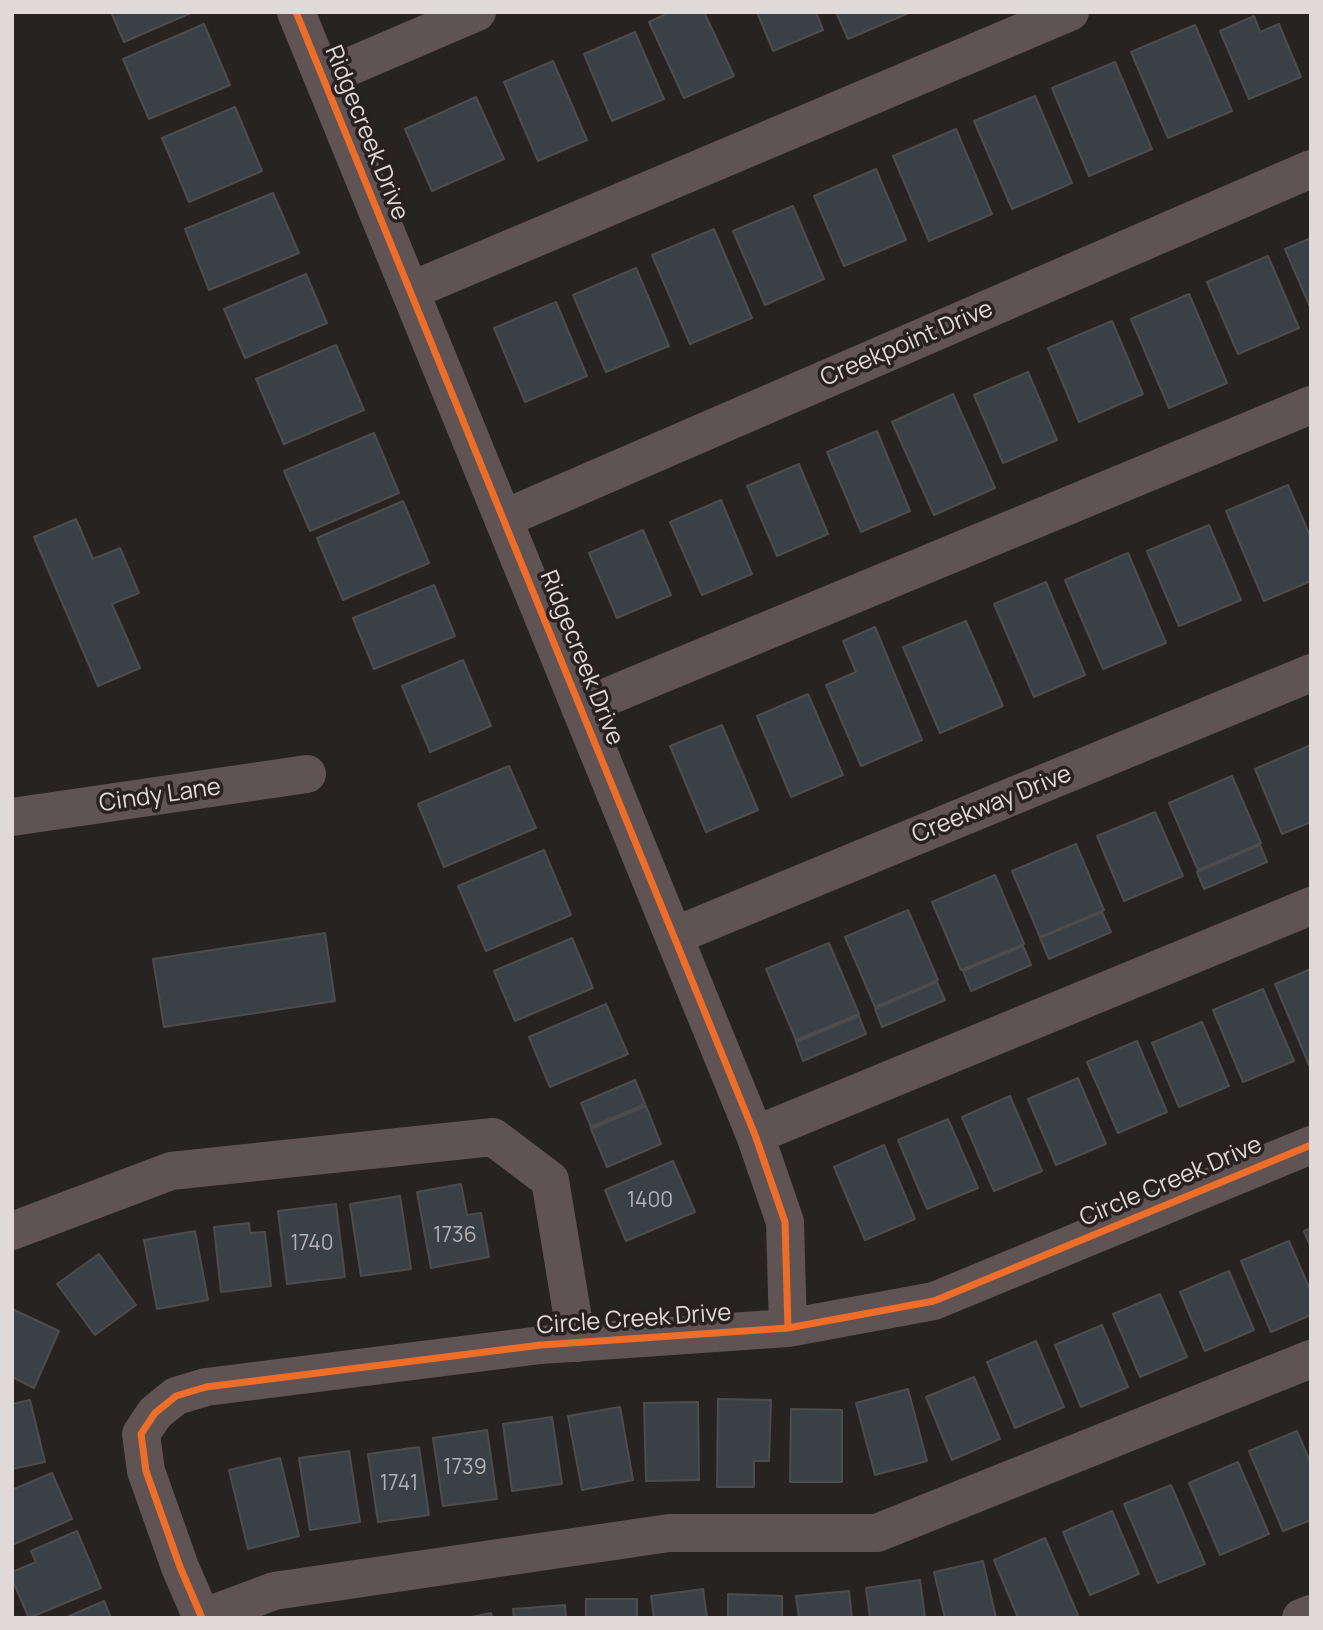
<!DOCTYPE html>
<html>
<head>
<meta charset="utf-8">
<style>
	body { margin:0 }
	#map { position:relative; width:1323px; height:1630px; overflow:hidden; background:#272323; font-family:Manrope,sans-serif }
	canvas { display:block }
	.frame { position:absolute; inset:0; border:14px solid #dfd9da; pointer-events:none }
</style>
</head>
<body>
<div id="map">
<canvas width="1323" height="1630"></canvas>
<div class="frame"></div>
</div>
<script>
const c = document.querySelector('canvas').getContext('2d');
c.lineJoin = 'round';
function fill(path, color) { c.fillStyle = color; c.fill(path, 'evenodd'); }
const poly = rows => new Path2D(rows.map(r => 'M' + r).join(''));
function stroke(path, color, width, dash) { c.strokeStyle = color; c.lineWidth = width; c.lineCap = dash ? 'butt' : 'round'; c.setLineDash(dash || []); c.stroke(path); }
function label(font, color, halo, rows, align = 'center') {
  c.font = font + ' Manrope,sans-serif'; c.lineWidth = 7; c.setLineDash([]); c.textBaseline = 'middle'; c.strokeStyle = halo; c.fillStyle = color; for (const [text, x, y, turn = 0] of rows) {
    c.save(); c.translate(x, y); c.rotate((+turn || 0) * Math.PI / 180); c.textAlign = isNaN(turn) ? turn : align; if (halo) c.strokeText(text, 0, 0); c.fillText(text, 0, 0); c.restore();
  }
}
const building = poly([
	[111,12,193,12,124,42,111,12],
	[670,12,704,12,734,76,684,98,649,22,670,12],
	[757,12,816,12,823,30,773,51,757,12],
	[836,12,911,12,848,39,836,12],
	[1254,16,1260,32,1279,24,1301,77,1249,99,1220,31,1254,16],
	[204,24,230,85,149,119,123,59,204,24],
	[1195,25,1232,111,1168,138,1131,52,1195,25],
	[635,32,664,99,612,121,584,54,635,32],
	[553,61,587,140,538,161,504,82,553,61],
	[1115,62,1152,149,1089,176,1052,88,1115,62],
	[1035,96,1072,183,1012,209,974,121,1035,96],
	[476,97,504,159,432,191,405,129,476,97],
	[235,107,262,171,189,202,162,138,235,107],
	[956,129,992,214,929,241,893,156,956,129],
	[876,169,906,240,844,266,814,196,876,169],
	[273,193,299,253,209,290,185,229,273,193],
	[793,206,824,279,765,305,733,231,793,206],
	[714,229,752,318,690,344,652,255,714,229],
	[1311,238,1311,309,1285,249,1311,238],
	[1268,256,1299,328,1238,354,1207,282,1268,256],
	[636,268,669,346,606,372,573,295,636,268],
	[306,274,327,323,245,358,224,309,306,274],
	[1189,294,1227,383,1169,408,1131,319,1189,294],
	[556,302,587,376,525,402,494,328,556,302],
	[1112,321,1143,394,1079,422,1048,348,1112,321],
	[336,345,364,410,284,444,256,379,336,345],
	[1028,372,1057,440,1003,463,974,395,1028,372],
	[953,394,995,488,934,515,892,422,953,394],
	[877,431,910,511,861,532,827,452,877,431],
	[374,433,399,493,310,531,284,471,374,433],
	[799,464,828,534,777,556,747,486,799,464],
	[1288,485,1311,538,1311,581,1264,601,1226,511,1288,485],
	[721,500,752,574,702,595,670,522,721,500],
	[403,501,429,563,343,600,317,538,403,501],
	[76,519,93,559,120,548,139,593,112,604,140,668,98,686,34,537,76,519],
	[1209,525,1241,600,1179,626,1147,551,1209,525],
	[643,530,671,595,617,618,589,553,643,530],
	[1128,553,1166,643,1103,669,1065,580,1128,553],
	[1046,582,1085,675,1034,697,994,604,1046,582],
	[434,585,455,636,374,669,353,618,434,585],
	[966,621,1003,706,940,733,903,647,966,621],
	[875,627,922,740,861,766,826,685,856,672,843,641,875,627],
	[463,660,491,726,430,752,402,686,463,660],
	[808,694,843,775,791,797,757,716,808,694],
	[722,725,758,810,706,832,670,746,722,725],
	[1311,745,1311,822,1282,834,1255,769,1311,745],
	[509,766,536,828,444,867,418,804,509,766],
	[1232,776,1261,843,1198,870,1169,803,1232,776],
	[1155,812,1183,876,1124,901,1097,836,1155,812],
	[1076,844,1104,910,1040,937,1012,871,1076,844],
	[1260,845,1267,862,1204,889,1197,872,1260,845],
	[544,850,571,915,486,951,458,886,544,850],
	[995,875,1024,944,961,970,932,902,995,875],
	[908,910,938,980,875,1007,845,937,908,910],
	[1102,912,1111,932,1049,959,1040,938,1102,912],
	[325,933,335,1001,164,1027,153,959,325,933],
	[572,938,593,988,515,1021,494,971,572,938],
	[829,943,859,1014,796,1040,766,969,829,943],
	[1023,946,1031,965,971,991,963,971,1023,946],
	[1311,969,1311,1064,1309,1065,1275,984,1311,969],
	[937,982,945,1000,882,1027,875,1009,937,982],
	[1263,989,1294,1061,1243,1082,1213,1010,1263,989],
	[606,1004,628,1054,550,1087,529,1037,606,1004],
	[859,1016,866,1034,803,1061,796,1042,859,1016],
	[1202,1022,1229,1086,1179,1107,1152,1043,1202,1022],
	[1137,1041,1167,1112,1118,1133,1087,1062,1137,1041],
	[1078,1078,1106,1144,1056,1165,1028,1099,1078,1078],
	[635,1080,645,1104,591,1127,581,1103,635,1080],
	[1010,1096,1042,1171,994,1191,962,1117,1010,1096],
	[646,1106,661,1144,607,1167,591,1129,646,1106],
	[948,1119,978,1188,927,1209,898,1140,948,1119],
	[884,1145,915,1219,865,1240,834,1167,884,1145],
	[673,1161,695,1212,626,1241,605,1190,673,1161],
	[461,1184,467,1215,481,1213,489,1257,431,1268,417,1192,461,1184],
	[400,1196,411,1269,361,1276,350,1204,400,1196],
	[336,1204,345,1277,287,1284,278,1211,336,1204],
	[249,1223,250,1233,265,1232,271,1286,221,1292,214,1227,249,1223],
	[1311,1228,1311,1248,1304,1231,1311,1228],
	[195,1231,208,1300,157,1309,144,1240,195,1231],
	[1289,1241,1311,1292,1311,1315,1271,1332,1241,1261,1289,1241],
	[99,1254,136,1305,95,1335,57,1284,99,1254],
	[1229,1271,1254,1330,1205,1351,1180,1292,1229,1271],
	[1160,1294,1187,1357,1140,1377,1113,1314,1160,1294],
	[12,1309,59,1331,34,1388,12,1377,12,1309],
	[1102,1325,1128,1387,1081,1407,1055,1345,1102,1325],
	[1036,1341,1064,1407,1015,1428,987,1362,1036,1341],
	[974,1377,1000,1439,952,1460,926,1397,974,1377],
	[908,1389,927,1461,875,1475,856,1403,908,1389],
	[718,1399,771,1400,769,1461,754,1461,754,1487,717,1487,718,1399],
	[30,1400,45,1462,12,1469,12,1404,30,1400],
	[698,1402,699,1480,646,1481,644,1403,698,1402],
	[620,1407,633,1480,582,1490,568,1416,620,1407],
	[791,1409,842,1410,842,1482,790,1482,791,1409],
	[552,1417,562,1484,512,1491,503,1424,552,1417],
	[487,1430,497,1499,443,1506,433,1438,487,1430],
	[1297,1431,1311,1464,1311,1520,1283,1531,1249,1451,1297,1431],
	[419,1447,429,1515,378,1522,368,1454,419,1447],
	[349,1451,360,1522,310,1530,299,1458,349,1451],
	[280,1458,299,1536,248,1549,229,1470,280,1458],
	[1238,1462,1269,1534,1220,1555,1189,1483,1238,1462],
	[52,1473,72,1519,12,1545,12,1490,52,1473],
	[1171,1485,1205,1564,1158,1583,1124,1504,1171,1485],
	[1112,1511,1139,1574,1090,1595,1063,1532,1112,1511],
	[77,1531,101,1588,29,1618,12,1579,12,1572,36,1562,31,1551,77,1531],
	[1045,1538,1078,1615,1073,1618,1018,1618,994,1560,1045,1538],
	[983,1561,996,1618,945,1618,934,1572,983,1561],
	[920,1580,925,1618,870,1618,866,1588,920,1580],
	[703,1589,707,1618,654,1618,651,1596,703,1589],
	[849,1591,852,1618,799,1618,796,1596,849,1591],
	[728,1594,782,1596,782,1618,728,1618,728,1594],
	[586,1599,637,1599,637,1618,586,1618,586,1599],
	[104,1601,111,1618,65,1618,104,1601],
	[565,1605,566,1618,514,1618,513,1609,565,1605],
	[491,1613,492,1618,467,1618,491,1613]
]);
fill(building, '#394146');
stroke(building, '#4d4c4d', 2);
stroke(poly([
	[296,12,755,1135,785,1222,788,1328],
	[323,78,477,12],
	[410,291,1070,12],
	[503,519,1311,169],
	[580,708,1311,405],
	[12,817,307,774],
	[674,936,1311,673],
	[755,1135,1311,906],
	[12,1231,171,1171,493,1137,550,1180,577,1343],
	[202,1618,180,1567,146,1471,141,1434,155,1413,176,1396,206,1387,541,1345,788,1328,934,1301,1311,1145],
	[202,1618,274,1591,669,1533,877,1533,1311,1359],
	[1301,1618,1311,1614]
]), '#5f5353', 38);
stroke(poly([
	[296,12,755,1135,785,1222,788,1328],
	[202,1618,180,1567,146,1471,141,1434,155,1413,176,1396,206,1387,541,1345,788,1328,934,1301,1311,1145]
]), '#ee6e29', 7);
label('21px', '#b6b3b5', null, [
	["1400",650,1201],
	["1736",455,1236],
	["1740",312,1244],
	["1739",465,1468],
	["1741",399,1484]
]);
label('24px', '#dfd9da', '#292121', [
	["Ridgecreek Drive",366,133,68],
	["Creekpoint Drive",907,344,-23],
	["Ridgecreek Drive",581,658,68],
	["Cindy Lane",160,796,-8],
	["Creekway Drive",992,805,-22],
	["Circle Creek Drive",1171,1182,-23],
	["Circle Creek Drive",634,1320,-4]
]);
</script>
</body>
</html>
